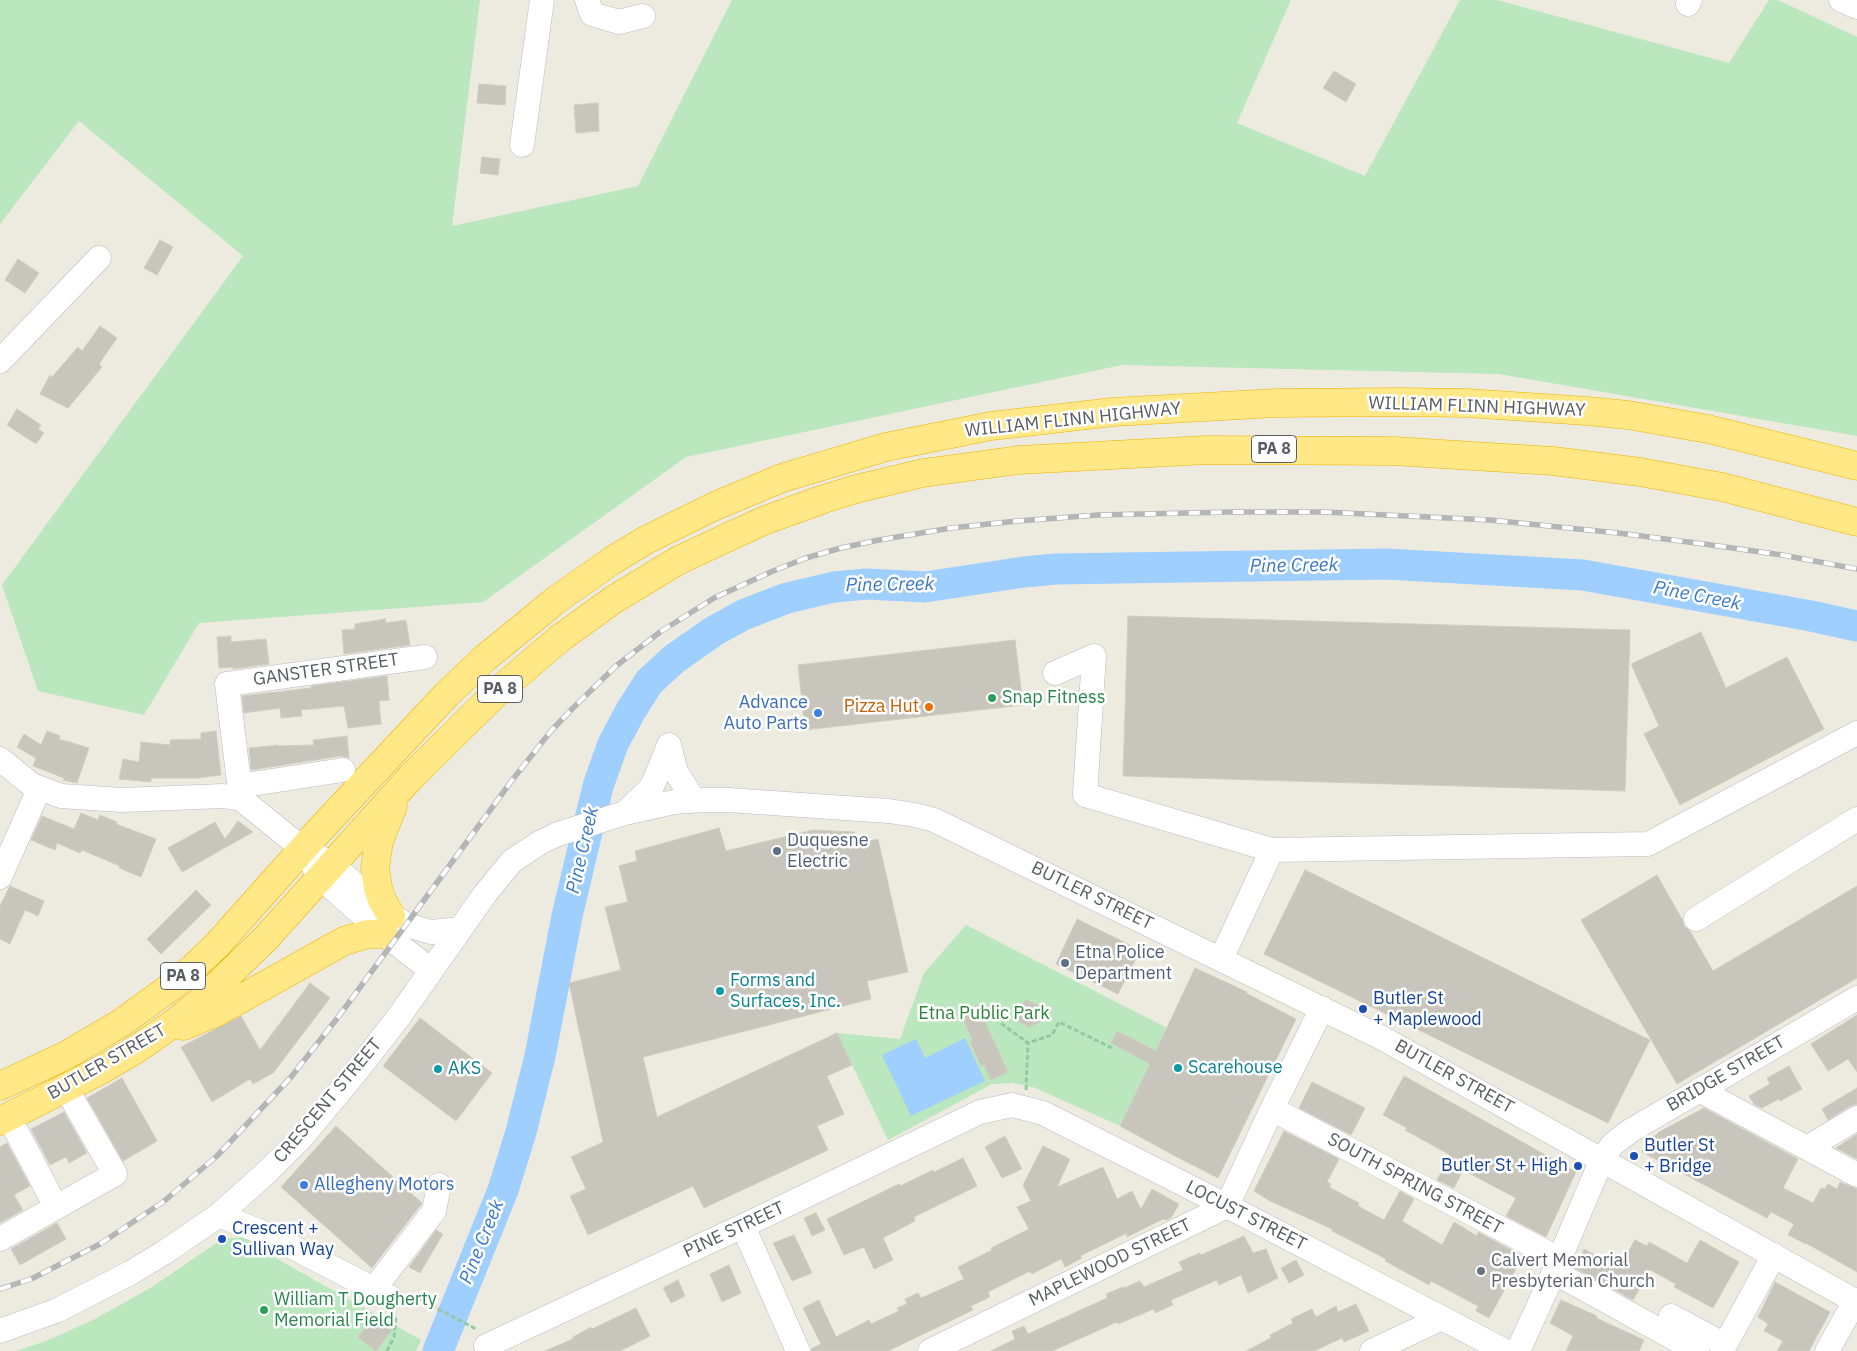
<!DOCTYPE html>
<html>
<head>
<meta charset="utf-8">
<style>
	body { margin:0 }
	canvas { display:block; background:#edebe0 }
</style>
</head>
<body>
<canvas width="1857" height="1351"></canvas>
<script>
const c = document.querySelector('canvas').getContext('2d');
c.lineJoin = 'round';
function fill(path, color) { c.fillStyle = color; c.fill(path, 'evenodd'); }
const poly = rows => new Path2D(rows.map(r => 'M' + r).join(''));
function stroke(path, color, width, dash) { c.strokeStyle = color; c.lineWidth = width; c.lineCap = dash ? 'butt' : 'round'; c.setLineDash(dash || []); c.stroke(path); }
function label(font, color, halo, rows, align = 'center') {
  c.font = font + ' "IBM Plex Sans",sans-serif'; c.lineWidth = 5; c.setLineDash([]); c.textBaseline = 'middle'; c.strokeStyle = halo; c.fillStyle = color; for (const [text, x, y, turn = 0] of rows) {
    c.save(); c.translate(x, y); c.rotate((+turn || 0) * Math.PI / 180); c.textAlign = isNaN(turn) ? turn : align; if (halo) c.strokeText(text, 0, 0); c.fillText(text, 0, 0); c.restore();
  }
}
fill(poly([
	[0,0,480,0,452,226,638,186,732,0,1291,0,1237,123,1365,176,1460,0,1497,0,1729,63,1769,0,1778,0,1857,37,1857,436,1499,374,1122,365,686,457,483,602,199,623,144,715,38,691,2,585,243,256,79,121,0,224],
	[966,925,1167,1028,1120,1126,1033,1087,1013,1083,992,1084,888,1140,837,1033,900,1039,924,973],
	[244,1237,275,1250,272,1256,421,1340,416,1351,16,1351,46,1341,95,1319,152,1287,222,1239]
]), '#bae7bd');
fill(poly([
	[965,1038,985,1081,911,1116,882,1055,916,1039,925,1058]
]), '#9ecfff');
stroke(poly([
	[438,1351,503,1190,521,1132,540,1056,567,916,598,786,613,744,630,712,649,682,674,659,714,631,743,615,787,598,834,587,867,584,925,587,1024,572,1056,569,1386,564,1583,575,1811,616,1857,626]
]), '#9ecfff', 31);
const building = poly([
	[1334,71,1356,84,1346,102,1323,88,1334,71],
	[479,84,506,86,505,105,477,103,479,84],
	[598,103,599,131,576,133,574,105,598,103],
	[482,157,500,159,498,175,480,173,482,157],
	[160,240,173,247,157,275,144,268,160,240],
	[18,259,39,273,25,293,5,280,18,259],
	[100,326,117,338,99,364,102,367,68,408,40,394,50,375,52,377,78,347,82,351,100,326],
	[17,409,41,425,38,429,44,433,36,444,7,425,17,409],
	[1128,616,1630,630,1625,791,1123,776,1128,616],
	[385,619,386,623,406,620,410,645,344,654,342,630,355,629,355,624,385,619],
	[1701,632,1726,688,1787,657,1824,729,1680,805,1644,734,1659,726,1631,664,1701,632],
	[231,636,231,642,266,639,269,664,233,669,233,667,219,668,217,637,231,636],
	[1015,640,1023,705,805,730,798,665,1015,640],
	[387,676,389,700,379,701,381,724,348,728,344,706,301,710,302,716,281,718,280,708,244,713,242,696,311,688,311,686,387,676],
	[47,731,60,736,59,739,89,748,77,783,63,780,64,778,33,766,36,758,17,747,24,734,41,745,47,731],
	[216,731,221,775,198,778,151,778,151,782,119,779,123,759,139,762,141,742,170,745,170,740,201,739,201,733,216,731],
	[347,736,349,758,341,756,251,770,249,748,278,745,278,746,314,745,313,740,347,736],
	[81,813,98,820,100,815,117,822,116,824,156,839,141,877,119,868,120,866,82,850,80,853,57,843,55,850,31,840,42,816,74,829,81,813],
	[238,821,253,832,182,872,168,848,215,822,225,839,238,821],
	[719,828,726,851,813,830,854,832,860,843,878,839,908,972,867,981,871,999,643,1057,657,1117,837,1033,852,1065,827,1076,844,1114,817,1126,828,1150,704,1208,693,1186,588,1235,570,1196,586,1189,571,1157,603,1142,569,983,621,970,605,907,628,902,619,866,637,861,635,851,719,828],
	[1305,870,1650,1040,1608,1123,1264,954,1305,870],
	[1657,875,1682,919,1684,926,1690,931,1713,971,1857,886,1857,978,1677,1084,1581,920,1657,875],
	[10,886,44,901,38,916,25,910,10,944,0,939,0,906,10,886],
	[196,890,211,905,161,954,147,939,196,890],
	[1077,919,1140,950,1118,994,1056,964,1077,919],
	[1195,968,1247,992,1246,993,1296,1019,1218,1178,1175,1156,1120,1126,1150,1064,1111,1043,1117,1031,1156,1051,1195,968],
	[310,983,330,998,273,1073,253,1084,250,1079,212,1102,181,1047,241,1016,260,1050,310,983],
	[1027,1000,1041,1007,1041,1021,1029,1027,1016,1020,1016,1007,1027,1000],
	[977,1005,1008,1072,991,1080,984,1065,981,1066,970,1042,973,1041,960,1013,977,1005],
	[1857,1015,1857,1072,1848,1059,1828,1071,1811,1044,1857,1015],
	[420,1018,492,1073,456,1121,383,1066,420,1018],
	[1789,1066,1802,1089,1780,1101,1779,1099,1762,1108,1754,1104,1749,1096,1770,1084,1767,1078,1789,1066],
	[1404,1076,1576,1172,1546,1237,1506,1216,1516,1198,1463,1170,1454,1188,1437,1180,1450,1155,1405,1130,1407,1128,1383,1115,1404,1076],
	[122,1078,157,1141,123,1161,87,1098,122,1078],
	[1312,1082,1365,1108,1351,1135,1299,1108,1312,1082],
	[1857,1088,1857,1104,1850,1106,1828,1120,1822,1109,1857,1088],
	[1704,1108,1798,1159,1783,1188,1813,1203,1821,1188,1825,1189,1828,1184,1837,1189,1840,1182,1857,1189,1857,1272,1806,1243,1806,1244,1788,1235,1794,1224,1771,1212,1767,1218,1642,1152,1646,1144,1659,1132,1704,1108],
	[64,1112,87,1153,69,1163,66,1157,50,1165,31,1129,64,1112],
	[336,1126,422,1203,372,1268,281,1187,336,1126],
	[1284,1131,1339,1159,1327,1182,1331,1184,1329,1187,1359,1203,1358,1206,1384,1220,1400,1191,1414,1199,1402,1221,1442,1245,1454,1222,1477,1236,1478,1232,1523,1256,1489,1318,1476,1311,1478,1306,1431,1281,1429,1285,1385,1261,1386,1259,1373,1252,1332,1231,1332,1229,1270,1201,1254,1191,1284,1131],
	[1857,1134,1857,1159,1836,1148,1857,1134],
	[1005,1136,1022,1169,1002,1178,985,1147,1005,1136],
	[7,1143,30,1186,14,1195,23,1210,0,1223,0,1147,7,1143],
	[1043,1146,1070,1159,1057,1187,1103,1167,1117,1199,1132,1191,1141,1209,1152,1189,1179,1204,1171,1218,1166,1220,1163,1219,1127,1237,1127,1233,1080,1256,1082,1258,1065,1267,1061,1259,1032,1274,1030,1271,988,1292,990,1297,971,1306,973,1310,888,1351,812,1351,811,1349,821,1344,803,1308,819,1300,836,1337,869,1320,871,1324,899,1311,897,1308,907,1304,905,1299,918,1293,921,1298,964,1279,958,1267,992,1250,991,1248,1029,1229,1017,1207,1031,1201,1023,1185,1043,1146],
	[963,1158,977,1186,914,1217,915,1221,883,1238,893,1260,874,1269,864,1247,844,1255,827,1219,899,1184,900,1186,933,1170,934,1172,963,1158],
	[816,1213,825,1230,812,1236,804,1218,816,1213],
	[57,1223,66,1239,20,1265,11,1249,57,1223],
	[436,1230,443,1234,420,1273,409,1267,436,1230],
	[794,1235,812,1273,792,1281,773,1243,794,1235],
	[1244,1236,1253,1253,1266,1249,1278,1278,1248,1293,1241,1275,1219,1285,1217,1280,1171,1300,1173,1305,1155,1313,1154,1309,1118,1324,1117,1322,1052,1351,991,1351,1015,1339,1012,1331,1024,1326,1028,1334,1107,1298,1106,1294,1123,1287,1124,1288,1140,1281,1144,1287,1183,1270,1179,1262,1200,1253,1201,1255,1244,1236],
	[1635,1240,1647,1246,1649,1242,1687,1263,1700,1240,1739,1262,1713,1308,1674,1287,1676,1284,1650,1270,1633,1300,1575,1268,1584,1249,1619,1268,1635,1240],
	[1296,1260,1304,1275,1289,1283,1281,1268,1296,1260],
	[729,1265,741,1293,722,1302,710,1274,729,1265],
	[678,1280,685,1296,671,1303,663,1288,678,1280],
	[1775,1282,1830,1312,1809,1351,1777,1351,1783,1341,1764,1331,1768,1324,1758,1317,1775,1282],
	[1561,1300,1597,1316,1596,1318,1644,1340,1639,1351,1566,1351,1573,1336,1550,1323,1561,1300],
	[1356,1304,1369,1331,1344,1342,1342,1338,1314,1351,1246,1351,1271,1338,1270,1335,1293,1323,1291,1319,1312,1309,1316,1317,1336,1306,1338,1312,1356,1304],
	[636,1308,650,1336,620,1351,545,1351,573,1339,573,1337,591,1327,592,1329,636,1308],
	[373,1316,392,1330,376,1351,358,1337,373,1316]
]);
fill(building, '#c8c5bd');
stroke(building, '#d2cdbe', 1);
const minor = poly([
	[587,0,592,14,619,22,643,16],
	[1841,0,1857,7],
	[1688,4,1690,0],
	[522,145,542,0],
	[0,361,99,258],
	[1055,673,1094,656,1085,795,1272,850],
	[669,745,676,772,694,800],
	[0,759,32,785,61,796,122,800,223,796,241,799,303,849,332,864,374,902,406,925,431,932,461,929],
	[239,786,343,770],
	[241,799,227,684,425,657],
	[626,812,652,787,669,745],
	[311,862,320,877,384,934,431,970],
	[0,877,39,789],
	[1696,919,1857,819],
	[1221,959,1272,850,1648,844,1857,733],
	[1699,1090,1807,1148],
	[1272,1109,1559,1259],
	[9,1117,56,1207],
	[1857,1118,1807,1148,1857,1175],
	[219,1215,271,1236,391,1298],
	[743,1226,798,1351],
	[0,1239,115,1174,66,1088],
	[1554,1272,1697,1351],
	[374,1289,434,1211,439,1185],
	[1671,1316,1725,1345,1774,1255],
	[0,1331,58,1310,132,1272,165,1252,219,1215,267,1172,301,1138,355,1073,398,1018,485,894,512,861,541,842,558,834,625,813,674,802,705,800,728,800,889,811,915,815,934,820,1382,1038,1857,1302],
	[486,1346,743,1226,980,1112,1012,1105,1043,1113,1227,1206,1505,1351],
	[930,1351,1227,1206,1272,1109,1322,1008],
	[1372,1351,1442,1318],
	[1518,1351,1554,1272,1602,1159,1613,1144,1630,1131,1857,998],
	[1827,1351,1855,1301]
]);
const highway = poly([
	[391,916,382,900,378,888,375,868,379,841,393,806],
	[183,1026,217,1012,344,941,368,934,384,934],
	[0,1086,65,1056,121,1023,172,986,193,968,217,945,317,833,447,694,485,658,556,600,613,560,646,540,715,506,782,478,886,447,991,426,1113,412,1277,403,1402,402,1467,403,1587,411,1628,415,1708,429,1857,466],
	[0,1121,101,1070,135,1050,177,1021,201,1001,266,938,410,778,496,693,559,639,613,600,679,560,763,521,824,499,856,489,923,473,1019,460,1206,450,1394,451,1553,461,1640,472,1722,487,1857,522]
]);
stroke(minor, '#b8bac0', 25);
stroke(highway, '#edb200', 29);
stroke(poly([
	[995,1019,1028,1043,1052,1035,1059,1022,1112,1048],
	[1026,1090,1028,1043],
	[411,1295,476,1329],
	[387,1351,394,1337,396,1315]
]), '#93c8a5', 3, [5, 2.5]);
stroke(minor, '#fff', 24);
stroke(highway, '#ffe885', 28);
const rail = poly([
	[0,1289,31,1279,100,1244,163,1202,217,1156,291,1077,339,1016,513,779,551,731,572,709,616,666,660,632,714,598,773,571,806,558,841,548,879,540,951,528,1017,521,1098,515,1230,512,1324,512,1490,520,1618,533,1704,544,1782,555,1857,569]
]);
stroke(rail, '#b4b5b5', 5.5);
stroke(rail, '#fff', 4, [11]);
for (const [x, y, r, color] of [
	[992,698,5,"#2e9e5b"],
	[929,707,5,"#e8710a"],
	[818,713,5,"#3f7fe0"],
	[777,851,5,"#5c6f8a"],
	[1065,963,5,"#5c6f8a"],
	[720,991,5,"#0f9aa8"],
	[1363,1009,5,"#1a4fb4"],
	[1178,1068,5,"#0f9aa8"],
	[438,1069,5,"#0f9aa8"],
	[1634,1156,5,"#1a4fb4"],
	[1578,1166,5,"#1a4fb4"],
	[304,1185,5,"#3f7fe0"],
	[222,1239,5,"#1a4fb4"],
	[1481,1271,5,"#6b7280"],
	[264,1310,5,"#2e9e5b"]
]) { const dot = new Path2D(); dot.arc(x, y, r, 0, 2 * Math.PI); c.fillStyle = color; c.fill(dot); stroke(dot, '#fff', 2); }
for (const [x, y, w] of [
	[1274,449,45],
	[500,689,45],
	[183,976,45]
]) { const box = new Path2D(); box.roundRect(x - w / 2, y - 13.5, w, 27, 4); c.fillStyle = '#fff'; c.fill(box); stroke(box, '#595c62', 1); }
label('bold 16px', '#595c62', null, [
	["PA 8",1274,449],
	["PA 8",500,689],
	["PA 8",183,976]
]);
label('18px', '#595c62', '#fff', [
	["WILLIAM FLINN HIGHWAY",1477,407,2],
	["WILLIAM FLINN HIGHWAY",1073,420,-6],
	["GANSTER STREET",326,670,-8],
	["BUTLER STREET",1092,896,26],
	["BUTLER STREET",107,1062,-30],
	["BRIDGE STREET",1726,1074,-30],
	["BUTLER STREET",1454,1077,29],
	["CRESCENT STREET",328,1101,-50],
	["SOUTH SPRING STREET",1415,1184,28],
	["LOCUST STREET",1246,1216,27],
	["PINE STREET",734,1230,-25],
	["MAPLEWOOD STREET",1110,1263,-26]
]);
label('18px', '#27864d', '#fff', [
	["Snap Fitness",1002,698],
	["William T Dougherty",274,1300],
	["Memorial Field",274,1321]
], 'left');
label('18px', '#366cbe', '#fff', [
	["Advance",808,703],
	["Auto Parts",808,724],
	["Allegheny Motors",314,1185,"left"]
], 'right');
label('18px', '#c56008', '#fff', [
	["Pizza Hut",919,707]
], 'right');
label('18px', '#4e5e75', '#fff', [
	["Duquesne",787,841],
	["Electric",787,862],
	["Etna Police",1075,953],
	["Department",1075,974]
], 'left');
label('18px', '#0d838f', '#fff', [
	["Forms and",730,981],
	["Surfaces, Inc.",730,1002],
	["Scarehouse",1188,1068],
	["AKS",448,1069]
], 'left');
label('18px', '#164399', '#fff', [
	["Butler St",1373,999],
	["+ Maplewood",1373,1020],
	["Butler St",1644,1146],
	["+ Bridge",1644,1167],
	["Butler St + High",1568,1166,"right"],
	["Crescent +",232,1229],
	["Sullivan Way",232,1250]
], 'left');
label('18px', '#2e8438', '#fff', [
	["Etna Public Park",984,1014]
]);
label('18px', '#5b616d', '#fff', [
	["Calvert Memorial",1491,1261],
	["Presbyterian Church",1491,1282]
], 'left');
label('italic 19px', '#3977ca', '#fff', [
	["Pine Creek",1294,566,-1],
	["Pine Creek",890,585,-1],
	["Pine Creek",1697,596,11],
	["Pine Creek",583,850,-77],
	["Pine Creek",482,1242,-68]
]);
</script>
</body>
</html>
